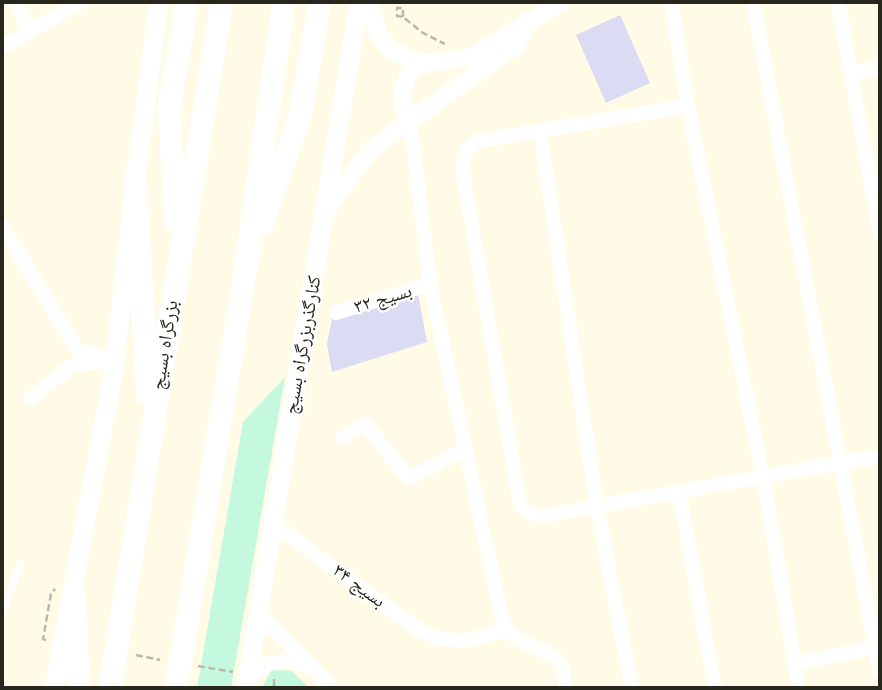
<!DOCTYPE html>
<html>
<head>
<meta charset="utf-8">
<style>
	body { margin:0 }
	#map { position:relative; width:882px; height:690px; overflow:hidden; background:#fffbe7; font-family:Montserrat,sans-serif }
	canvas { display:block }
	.frame { position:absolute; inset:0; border:4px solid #28271d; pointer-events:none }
</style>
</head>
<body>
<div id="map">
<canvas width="882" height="690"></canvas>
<div class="frame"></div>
</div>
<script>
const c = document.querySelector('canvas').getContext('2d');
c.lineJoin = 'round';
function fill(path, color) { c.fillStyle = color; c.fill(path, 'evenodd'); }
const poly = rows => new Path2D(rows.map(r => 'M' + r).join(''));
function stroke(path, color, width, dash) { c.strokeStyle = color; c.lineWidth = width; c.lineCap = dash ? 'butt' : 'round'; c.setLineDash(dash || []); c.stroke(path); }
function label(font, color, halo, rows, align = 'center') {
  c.font = font + ' Montserrat,"Noto Naskh Arabic",sans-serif'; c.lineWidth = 5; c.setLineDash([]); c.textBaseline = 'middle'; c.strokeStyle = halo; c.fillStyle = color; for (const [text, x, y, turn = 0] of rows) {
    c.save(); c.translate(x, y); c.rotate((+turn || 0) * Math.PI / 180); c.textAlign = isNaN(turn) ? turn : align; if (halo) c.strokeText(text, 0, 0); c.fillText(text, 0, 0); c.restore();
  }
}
fill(poly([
	[285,377,231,688,197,688,243,422],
	[272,670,292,671,309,688,261,688]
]), '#c5f9df');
fill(poly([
	[620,15,650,83,606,103,576,35],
	[418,294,427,342,332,372,327,344,332,319]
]), '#dbdcf4');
stroke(poly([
	[403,17,403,8,397,8,397,16,403,17,423,33,445,44],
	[46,640,43,639,51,594,55,589],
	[136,655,160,660],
	[198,666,233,672],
	[274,679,274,688]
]), '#bbb8a7', 2.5, [7, 3.5]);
stroke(poly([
	[2,615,20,564]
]), '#fff', 7);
stroke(poly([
	[15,2,31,31],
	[671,2,688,106,763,477,799,688],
	[753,2,880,672],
	[838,2,880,233],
	[2,47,81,2],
	[851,73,880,68],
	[688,106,478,141,466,150,462,168,520,504,528,513,541,516,880,456],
	[410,121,430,284,501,614,507,630,518,640,554,656,562,666,566,688],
	[540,131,597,507,632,688],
	[2,226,77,349,115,360],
	[336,313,430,284],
	[31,398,73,365,107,361],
	[342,438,365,424,409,478,464,450],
	[679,492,715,688],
	[283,531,417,629,436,638,464,641,507,630],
	[258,612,332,688],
	[795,664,880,646],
	[247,680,267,664,284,661,314,668]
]), '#fff', 14);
stroke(poly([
	[368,2,378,34,391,50,422,64,472,57,561,2],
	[410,121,403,106,402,91,410,72,422,64],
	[326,210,371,149,515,46,530,20]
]), '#fff', 18);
stroke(poly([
	[54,688,114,369,135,181,159,2],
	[246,688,359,2]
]), '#fff', 19);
stroke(poly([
	[135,181,148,394],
	[176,221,169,109,187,2],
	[262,224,300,116,320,2],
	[74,595,79,688],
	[110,688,222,2],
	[176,688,245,273,284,2]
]), '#fff', 23);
label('19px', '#28271d', '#fff', [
	["بسیج ۳۲",383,299,-17],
	["بزرگراه بسیج",165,345,-81],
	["کنارگذربزرگراه بسیج",303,345,-80],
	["بسیج ۳۴",359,586,36]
]);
</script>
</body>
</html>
